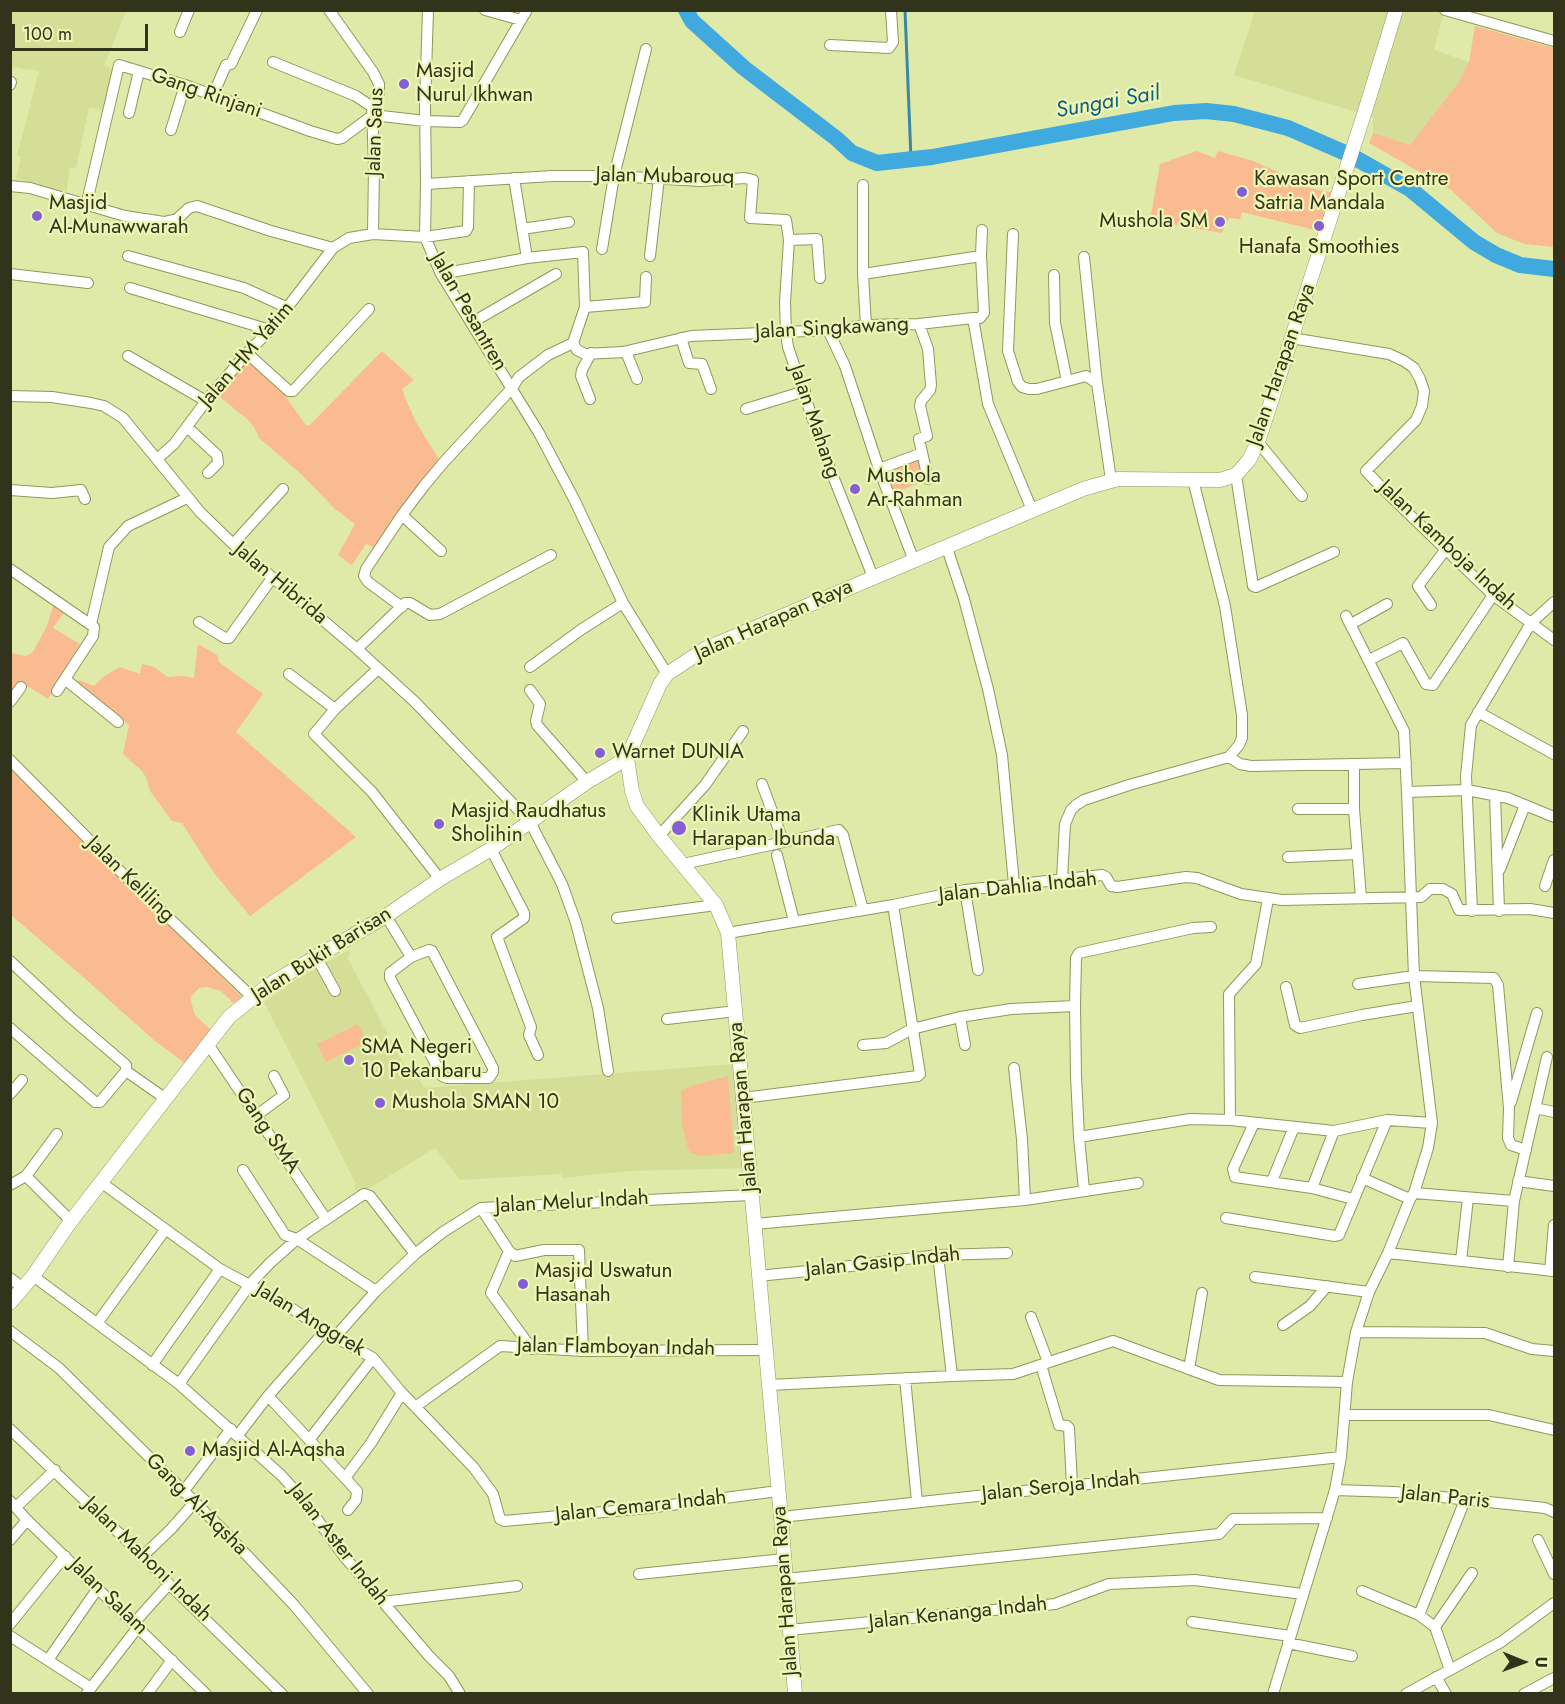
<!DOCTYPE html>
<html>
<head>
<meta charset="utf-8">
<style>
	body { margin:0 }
	#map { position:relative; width:1565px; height:1704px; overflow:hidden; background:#dfe9a8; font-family:Jost,sans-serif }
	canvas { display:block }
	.frame { position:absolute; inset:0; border:12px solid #31341a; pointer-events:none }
	.north { position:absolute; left:1493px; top:1632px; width:60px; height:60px; -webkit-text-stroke:4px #edf6b5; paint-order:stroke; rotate:91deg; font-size:16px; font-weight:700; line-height:24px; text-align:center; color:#31341a }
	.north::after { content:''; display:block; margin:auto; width:21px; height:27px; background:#31341a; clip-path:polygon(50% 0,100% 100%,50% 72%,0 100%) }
	.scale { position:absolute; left:12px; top:24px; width:136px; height:27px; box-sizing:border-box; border:3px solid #31341a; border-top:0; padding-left:8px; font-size:18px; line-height:21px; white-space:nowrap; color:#31341a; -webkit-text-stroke:4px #edf6b5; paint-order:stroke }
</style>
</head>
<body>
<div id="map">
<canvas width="1565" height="1704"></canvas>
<div class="frame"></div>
<div class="north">U</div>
<div class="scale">100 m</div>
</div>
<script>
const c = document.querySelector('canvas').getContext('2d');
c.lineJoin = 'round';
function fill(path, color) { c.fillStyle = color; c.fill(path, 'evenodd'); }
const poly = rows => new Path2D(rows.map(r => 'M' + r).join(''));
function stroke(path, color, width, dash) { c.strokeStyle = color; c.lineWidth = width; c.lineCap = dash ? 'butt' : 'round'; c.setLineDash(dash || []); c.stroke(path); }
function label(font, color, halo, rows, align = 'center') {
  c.font = font + ' Jost,sans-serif'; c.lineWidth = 4.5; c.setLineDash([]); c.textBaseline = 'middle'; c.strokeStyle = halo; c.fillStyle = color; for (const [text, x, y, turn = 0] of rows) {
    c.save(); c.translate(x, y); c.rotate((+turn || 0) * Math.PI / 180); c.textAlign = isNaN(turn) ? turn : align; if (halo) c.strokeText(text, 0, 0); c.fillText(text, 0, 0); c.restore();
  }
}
fill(poly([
	[11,11,126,11,104,65,116,70,106,111,89,107,76,168,70,168,66,194,16,178,21,157,17,156,39,71,11,67],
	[1255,11,1444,11,1434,50,1469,62,1458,83,1410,145,1373,133,1373,117,1234,75],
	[349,950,350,954,347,957,405,1067,412,1065,424,1088,735,1064,745,1168,629,1171,562,1178,561,1174,460,1180,435,1148,358,1195,354,1186,356,1184,332,1136,264,1002,299,978]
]), '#d4de96');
fill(poly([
	[1475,26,1554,48,1554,247,1524,244,1497,233,1451,190,1369,143,1373,133,1410,145,1458,83,1469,62],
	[1197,151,1215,158,1218,151,1253,161,1297,180,1295,185,1334,193,1323,232,1242,212,1240,219,1229,218,1222,233,1150,220,1160,164],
	[382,351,414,380,402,389,406,400,416,422,440,461,375,548,366,544,352,565,338,555,355,524,335,509,299,472,259,438,254,427,247,419,215,393,246,356,275,381,305,424,309,426],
	[920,458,927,480,891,494,883,471],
	[55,600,67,609,53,628,80,644,48,699,22,683,11,696,11,653,26,656,33,652,47,626],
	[198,644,217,655,219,662,263,694,236,732,356,837,250,916,214,873,182,823,172,821,150,791,146,777,141,770,123,754,129,725,77,682,79,680,94,686,103,677,120,667,140,674,142,664,154,667,168,677,181,676,194,678],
	[10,763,242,997,233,1003,221,991,207,987,199,988,190,998,195,1015,211,1030,186,1064,155,1041,82,976,11,915],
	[358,1024,367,1042,326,1062,317,1044],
	[728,1076,734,1153,701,1156,691,1153,688,1149,682,1124,681,1091,691,1086]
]), '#fabb91');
stroke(poly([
	[905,10,911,159]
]), '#3c87a4', 3);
stroke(poly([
	[686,10,692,21,744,68,837,139,852,153,877,163,932,157,1174,113,1206,111,1234,114,1288,128,1350,155,1410,189,1474,242,1496,255,1520,265,1554,269]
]), '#40aadf', 16);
const minor = poly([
	[329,10,373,72,379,84,379,93,372,107,374,168,373,234],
	[428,10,425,105,426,184,425,237,441,274,539,433,574,499,623,603,667,674],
	[485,10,521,20,527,10],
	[1445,10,1554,41],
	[180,32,189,10],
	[830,45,889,48,893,42,891,10],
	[273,62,356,96,372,107],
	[10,85,11,82],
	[213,95,226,65,231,64,257,10],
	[129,113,139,71],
	[171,130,185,85],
	[514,178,527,258],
	[426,184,552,176,614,176,701,181,745,178,753,180,750,218,786,220,789,240,785,302,786,333,788,347,827,461,873,577],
	[863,185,863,274,866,325],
	[10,186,30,188,125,216,164,222,177,219,189,208,197,206,271,231,333,248,349,238,373,234,425,237,466,231,468,227,469,181],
	[86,206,119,65,185,85,310,131,337,139,342,138,373,115,425,121,460,122,463,120,521,20],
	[522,229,569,222],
	[1013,234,1008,351,1018,382,1022,387,1029,389,1037,389,1086,376,1097,383,1111,480],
	[789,240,817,239,820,278],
	[602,249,614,176,646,49],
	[128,256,244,288,288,308],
	[650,256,659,178],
	[1084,257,1097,383],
	[10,274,88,283],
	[441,274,527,258,583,252,585,307],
	[863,274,981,256],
	[1054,275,1055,323,1067,381],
	[130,288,270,330],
	[973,318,980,318,984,313,981,256,982,230],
	[473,322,556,274],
	[919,324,928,349,931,385,930,390,921,401,920,406,927,436,919,439,928,479],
	[828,330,845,366,879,469,914,561],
	[681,338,689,363,702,364,711,389],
	[1291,338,1389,354,1404,361,1414,368,1420,379,1424,391,1422,406,1416,420,1366,471,1384,490,1493,595,1554,640],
	[573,343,585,307,645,302,646,277],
	[626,352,637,379],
	[247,353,289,391,293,391,369,309],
	[128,356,206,401],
	[10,396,52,397,91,403,104,406,123,418,200,512,233,544,357,649,415,702,530,822,562,884,576,923,598,1008,608,1071],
	[590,399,581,376,582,370,591,353],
	[746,409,805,391],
	[187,427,217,455,218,463,208,473],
	[1258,442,1302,496],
	[157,459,174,444,206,401,247,353,270,330,333,248],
	[879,469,922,453],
	[1236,475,1253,586,1256,587,1334,552],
	[10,490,52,493,81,490,85,499],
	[402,515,441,551],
	[233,544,283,489],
	[947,548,964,599,988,689,1002,755,1014,884],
	[10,569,94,627,93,636,57,691],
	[1431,605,1418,586,1446,549],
	[402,607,368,582,364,576,366,569,402,515,424,486,444,462,512,388,519,377,548,355,573,343,577,350,585,354,623,352,691,336,832,330,866,325,919,324,973,318,988,404,1032,510],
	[1346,616,1404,731,1407,792,1467,790,1508,798,1554,817],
	[199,622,225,638,229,638,272,578],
	[91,624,109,547,128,526,187,498],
	[1351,624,1387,604],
	[357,649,405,603,410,603,430,615,440,614,551,555],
	[1369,660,1403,643,1426,684,1433,685,1493,595],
	[530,667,582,629,623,603],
	[378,669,335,709,314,734,372,792,440,879],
	[289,674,335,709],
	[66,680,118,722],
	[530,690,540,704,536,721,537,725,587,782],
	[10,702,21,687],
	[1478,712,1554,754],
	[1229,757,1240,764,1251,766,1406,763],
	[10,760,122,873,252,997],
	[1354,764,1354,809,1361,898],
	[762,784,783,841],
	[1495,795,1499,911],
	[1298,809,1354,809],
	[659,836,705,785,743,731],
	[491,849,524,913,524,918,497,937,531,1027,529,1035,538,1055],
	[777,855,794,921],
	[1288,857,1357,854],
	[683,864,839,830,843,835,863,910],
	[1500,869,1525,805],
	[1062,879,1065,824,1071,810,1076,805,1084,800,1129,785,1229,757,1239,745,1242,738,1242,715,1225,606,1193,480],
	[1545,886,1554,860],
	[965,890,978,970],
	[1472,911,1466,776,1471,725,1531,623,1554,602],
	[386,916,411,957],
	[617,918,716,905],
	[728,933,893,905,965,890,1102,875,1106,877,1111,886,1117,887,1186,877,1197,878,1241,894,1282,900,1421,897,1430,889,1443,889,1452,894,1459,910,1530,909,1554,913],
	[429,950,432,951,493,1068,493,1072,489,1078,447,1078,442,1076,390,978,390,973,411,957,429,950],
	[317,958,335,991],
	[10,961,70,1017,126,1065,126,1071,100,1102,95,1102,10,1028],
	[1358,984,1414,976,1494,978,1498,985,1509,1108,1508,1138,1511,1145,1526,1150],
	[1286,987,1295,1025,1300,1028,1362,1015,1417,1006],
	[1075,1006,1076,958,1079,953,1193,928,1211,927],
	[960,1017,965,1045],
	[667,1019,736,1011],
	[208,1044,326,1219],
	[863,1045,886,1043,912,1029,960,1017,1011,1009,1075,1006,1076,1076,1079,1137],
	[1014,1068,1022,1139,1025,1200],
	[126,1071,166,1099],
	[10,1094,22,1080],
	[743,1098,918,1076,920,1074,893,905],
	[1511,1102,1537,1013],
	[1535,1108,1554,1112],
	[257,1115,284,1095,274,1076],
	[1230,1120,1229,994,1256,964,1268,899],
	[1254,1123,1233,1169,1235,1177,1312,1188,1353,1199],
	[243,1170,285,1235,297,1239,376,1291],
	[26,1176,57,1134],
	[1362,1178,1410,1199],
	[1272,1181,1294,1127],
	[1518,1181,1554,1186],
	[102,1183,220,1269,288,1306,335,1337,373,1358,402,1393,474,1468,493,1494,500,1519,504,1521,648,1508,778,1491],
	[10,1185,26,1176,71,1221],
	[1312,1188,1334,1131],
	[1084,1190,1079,1137,1190,1119,1230,1120,1334,1131,1387,1120,1432,1123],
	[1414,1193,1514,1201],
	[481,1208,509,1251,491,1293,532,1349],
	[1226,1218,1335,1236,1339,1235,1387,1120],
	[754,1224,1025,1200,1138,1183],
	[509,1251,515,1256,544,1250,579,1250,583,1351],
	[1388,1253,1554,1271],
	[938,1255,952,1376],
	[1461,1261,1468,1198],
	[1508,1267,1514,1201,1547,1057],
	[1550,1271,1554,1225],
	[33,1276,179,1384,281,1475,301,1497,343,1555,429,1656,449,1676,460,1694],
	[758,1276,818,1270,938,1255,1007,1253],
	[1255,1277,1369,1292],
	[10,1278,23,1288],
	[1031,1317,1048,1362],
	[98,1322,165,1230],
	[1283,1325,1310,1306,1327,1286],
	[10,1331,59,1368,221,1528,294,1605,368,1694],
	[1356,1332,1485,1333,1532,1349,1554,1351],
	[335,1337,376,1291,415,1254,443,1232,481,1208,751,1195],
	[152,1365,220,1269],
	[1041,1365,1059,1425,1067,1426,1069,1428,1072,1485],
	[1189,1369,1202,1293],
	[905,1378,917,1502],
	[179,1384,250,1284,270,1263,297,1239,364,1194,370,1196,415,1254],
	[769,1385,952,1376,1013,1374,1113,1341,1219,1380,1347,1382],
	[268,1396,345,1478,371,1443,402,1393],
	[415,1407,500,1346,583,1351,765,1350],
	[1345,1415,1489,1415,1554,1430],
	[10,1429,143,1556,169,1584,282,1694],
	[238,1435,268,1396,325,1331],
	[309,1440,373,1358],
	[345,1478,357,1491,356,1500,348,1510],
	[1335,1490,1395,1492,1545,1508,1554,1512],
	[183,1492,231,1429],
	[10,1501,27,1520,206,1694],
	[16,1507,55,1470],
	[781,1517,1341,1457],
	[10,1540,27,1520],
	[1538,1540,1554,1574],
	[143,1556,171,1529,194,1503],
	[639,1574,784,1559],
	[786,1579,1219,1534,1233,1519,1327,1518],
	[1362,1591,1419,1615,1435,1627,1450,1670],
	[382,1602,517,1586],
	[1419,1615,1465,1500],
	[1192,1622,1290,1636],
	[134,1623,169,1584],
	[10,1624,65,1556],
	[1435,1627,1472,1573],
	[789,1630,1055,1604,1109,1584,1195,1580,1302,1594],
	[10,1636,91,1688],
	[1288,1643,1352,1656],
	[48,1660,98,1588],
	[1436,1677,1446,1694],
	[87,1693,138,1627],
	[147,1694,172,1660],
	[1273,1694,1335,1490,1341,1457,1347,1382,1356,1332,1369,1292,1388,1253,1410,1199,1414,1193,1428,1148,1432,1123,1414,976,1407,792],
	[1406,1694,1501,1642,1554,1603],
	[1524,1694,1554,1678]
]);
const major = poly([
	[10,1303,33,1276,71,1221,229,1017,270,984,386,916,440,879,491,849,587,782,627,758],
	[795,1694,781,1517,728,933,716,905,659,836,637,806,632,791,627,758,660,684,667,674,705,649,1083,489,1118,479,1220,480,1236,475,1249,460,1258,442,1366,108,1396,10]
]);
stroke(minor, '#90985a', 12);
stroke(major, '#90985a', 15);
stroke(minor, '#fff', 10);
stroke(major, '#fff', 14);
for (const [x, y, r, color] of [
	[404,84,6,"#845dd7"],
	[1242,192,6,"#845dd7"],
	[37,216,6,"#845dd7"],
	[1220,222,6,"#845dd7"],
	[1319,226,6,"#845dd7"],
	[855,489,6,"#845dd7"],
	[600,753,6,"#845dd7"],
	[439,824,6,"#845dd7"],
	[679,828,8,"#845dd7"],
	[349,1060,6,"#845dd7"],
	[380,1103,6,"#845dd7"],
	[523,1284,6,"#845dd7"],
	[190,1451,6,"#845dd7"]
]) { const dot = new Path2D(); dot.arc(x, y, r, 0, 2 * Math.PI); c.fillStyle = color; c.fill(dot); stroke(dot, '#edf6b5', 2); }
label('21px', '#31341a', '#edf6b5', [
	["Masjid",416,72],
	["Nurul Ikhwan",416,96],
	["Kawasan Sport Centre",1254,180],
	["Satria Mandala",1254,204],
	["Masjid",49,204],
	["Al-Munawwarah",49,228],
	["Mushola SM",1208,222,"right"],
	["Hanafa Smoothies",1319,248,"center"],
	["Mushola",867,477],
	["Ar-Rahman",867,501],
	["Warnet DUNIA",612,753],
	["Masjid Raudhatus",451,812],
	["Sholihin",451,836],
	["Klinik Utama",692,816],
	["Harapan Ibunda",692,840],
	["SMA Negeri",361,1048],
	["10 Pekanbaru",361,1072],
	["Mushola SMAN 10",392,1103],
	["Masjid Uswatun",535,1272],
	["Hasanah",535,1296],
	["Masjid Al-Aqsha",202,1451]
], 'left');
label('21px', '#31341a', '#edf6b5', [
	["Gang Rinjani",206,94,19],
	["Jalan Saus",376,132,-88],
	["Jalan Mubarouq",665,177,1],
	["Jalan Pesantren",468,312,60],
	["Jalan Singkawang",832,329,-3],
	["Jalan HM Yatim",247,355,-49],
	["Jalan Harapan Raya",1282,365,-71],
	["Jalan Mahang",814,422,71],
	["Jalan Kamboja Indah",1447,546,43],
	["Jalan Hibrida",280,584,40],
	["Jalan Harapan Raya",774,621,-24],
	["Jalan Keliling",130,880,44],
	["Jalan Dahlia Indah",1018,888,-6],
	["Jalan Bukit Barisan",322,955,-32],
	["Jalan Harapan Raya",744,1107,-95],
	["Gang SMA",267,1131,56],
	["Jalan Melur Indah",572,1203,-3],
	["Jalan Gasip Indah",883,1263,-6],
	["Jalan Anggrek",310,1320,31],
	["Jalan Flamboyan Indah",616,1348,1],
	["Jalan Seroja Indah",1061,1487,-6],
	["Jalan Paris",1445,1498,6],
	["Gang Al-Aqsha",196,1505,45],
	["Jalan Cemara Indah",641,1507,-6],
	["Jalan Aster Indah",338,1545,52],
	["Jalan Mahoni Indah",147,1560,44],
	["Jalan Harapan Raya",786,1591,-94],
	["Jalan Salam",108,1597,44],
	["Jalan Kenanga Indah",958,1614,-6]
]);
label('italic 22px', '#0c5e82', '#edf6b5', [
	["Sungai Sail",1108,103,-10]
]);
</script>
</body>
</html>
